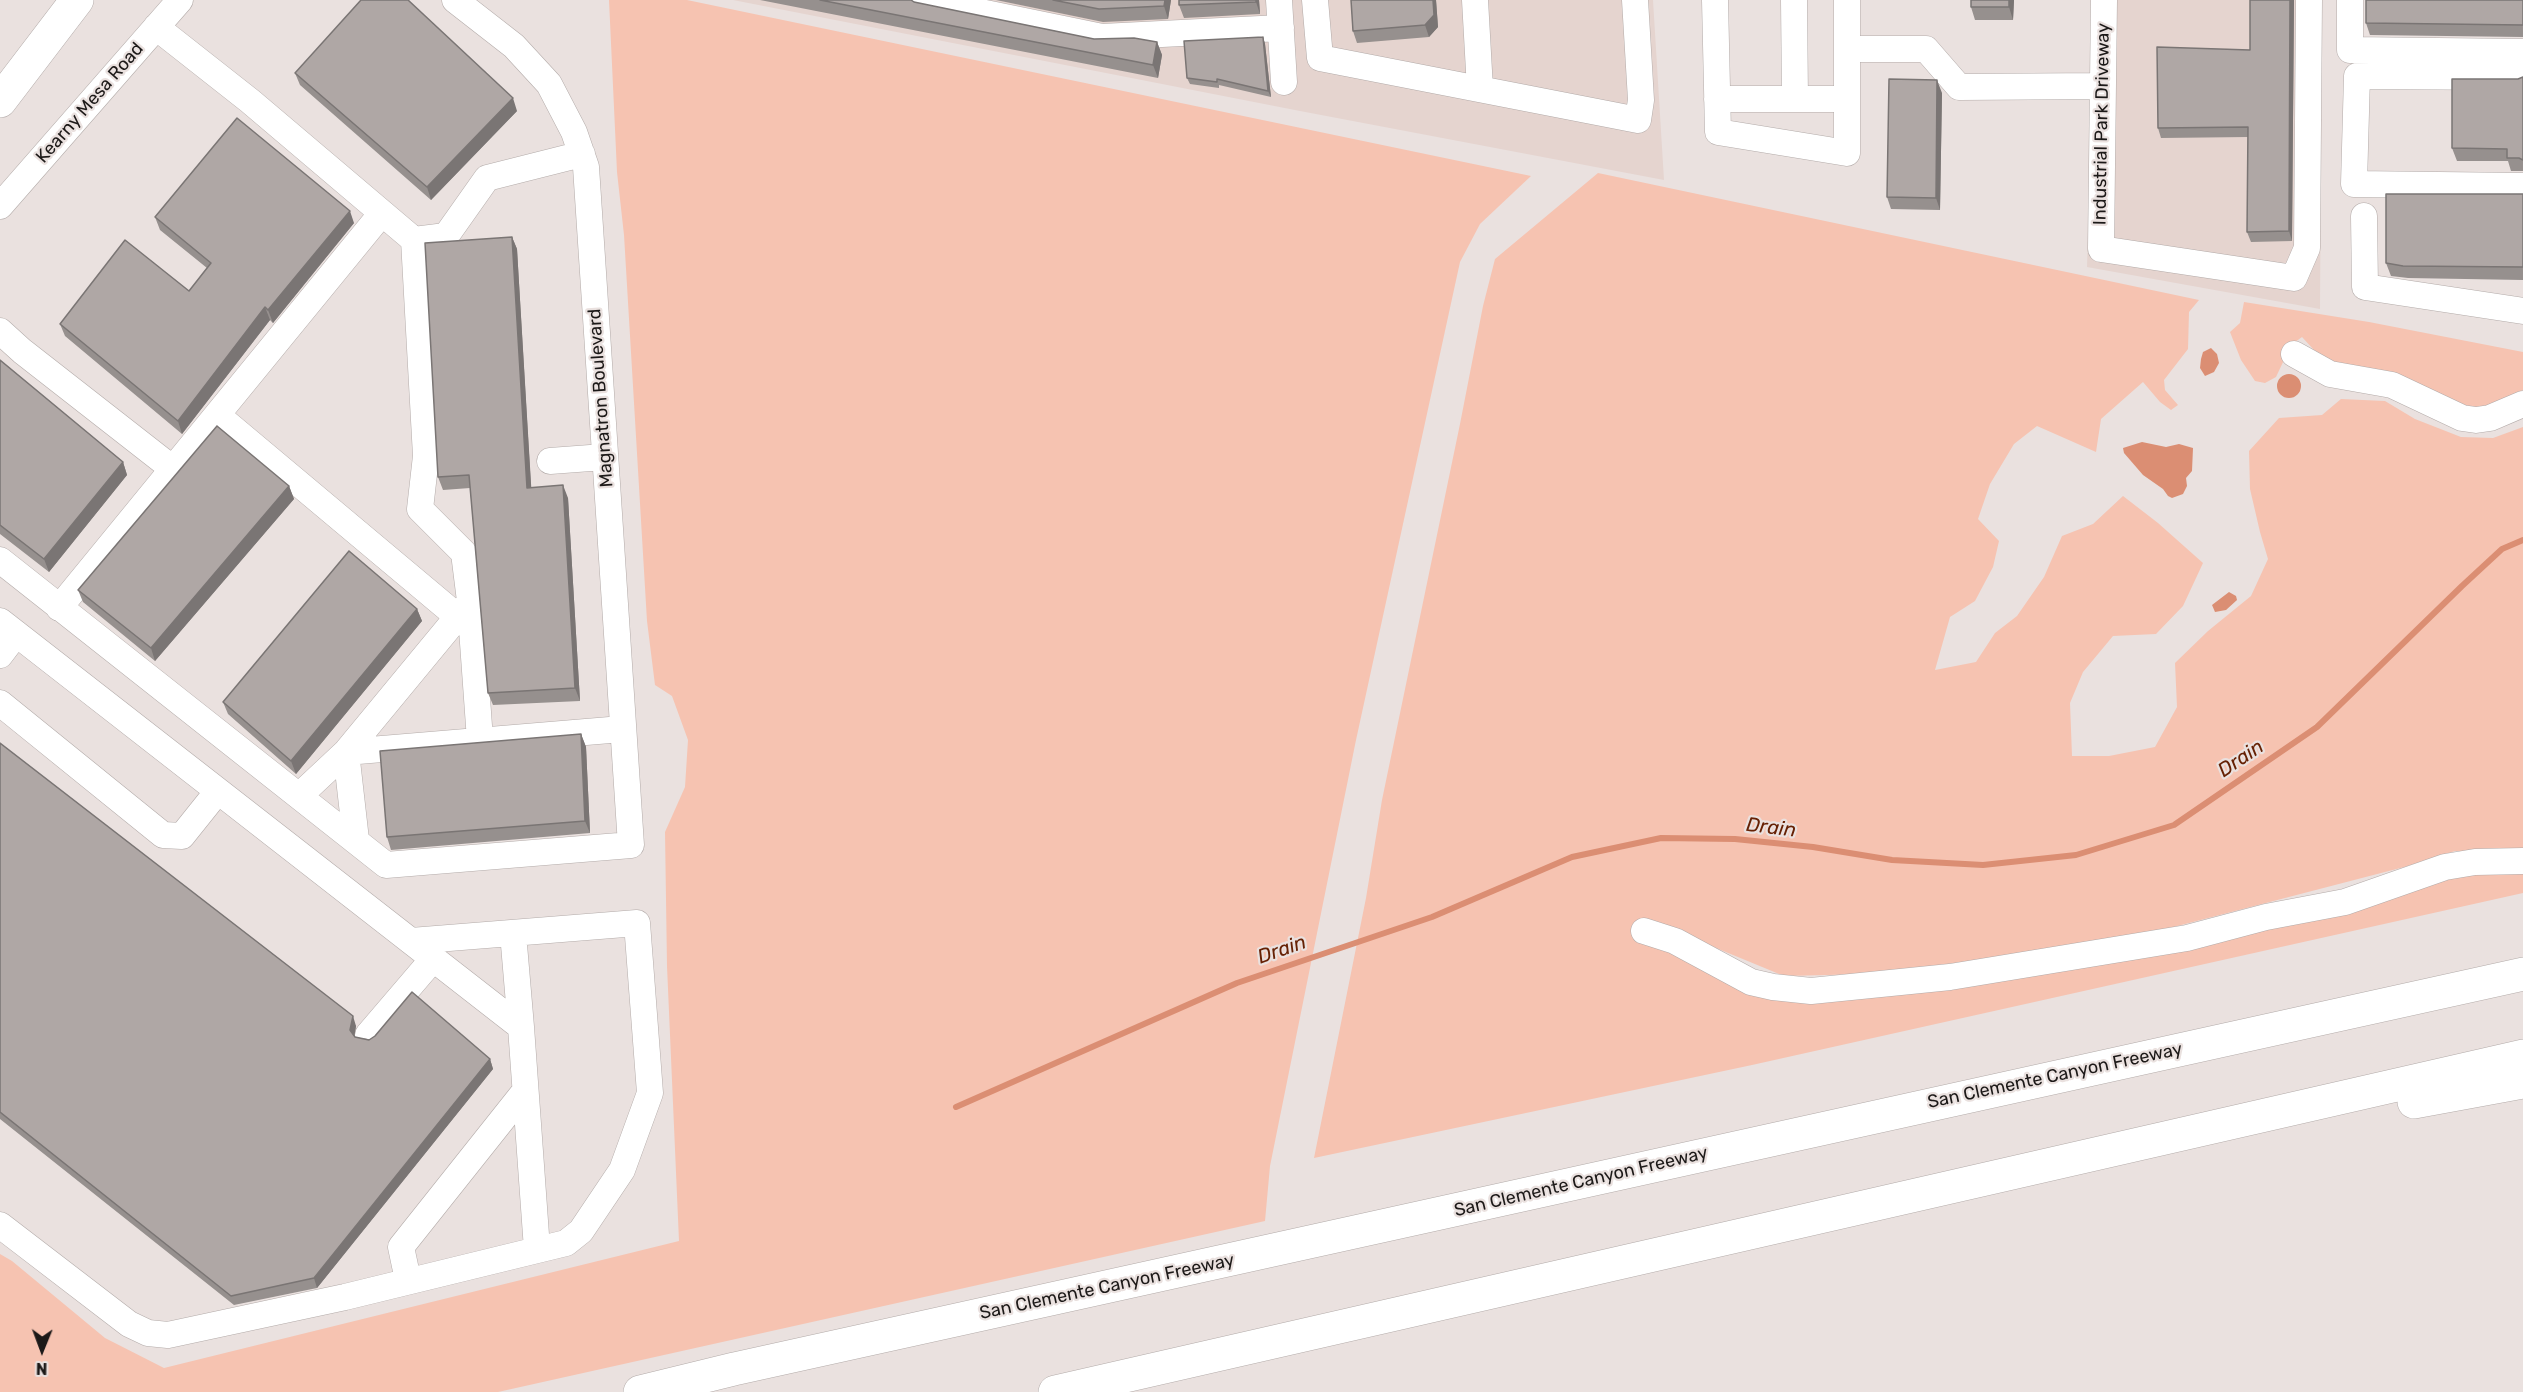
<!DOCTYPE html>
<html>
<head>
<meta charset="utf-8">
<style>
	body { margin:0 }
	#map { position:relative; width:2523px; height:1392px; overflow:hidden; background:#eae1df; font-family:Rubik,sans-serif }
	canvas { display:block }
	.north { position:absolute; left:12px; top:1320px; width:60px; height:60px; -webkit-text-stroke:4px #eae1df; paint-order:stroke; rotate:181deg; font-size:16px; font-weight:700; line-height:24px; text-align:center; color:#1c1918 }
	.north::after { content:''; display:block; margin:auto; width:21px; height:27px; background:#1c1918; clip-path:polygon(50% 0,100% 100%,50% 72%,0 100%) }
</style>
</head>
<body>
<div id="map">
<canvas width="2523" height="1392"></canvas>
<div class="north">N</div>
</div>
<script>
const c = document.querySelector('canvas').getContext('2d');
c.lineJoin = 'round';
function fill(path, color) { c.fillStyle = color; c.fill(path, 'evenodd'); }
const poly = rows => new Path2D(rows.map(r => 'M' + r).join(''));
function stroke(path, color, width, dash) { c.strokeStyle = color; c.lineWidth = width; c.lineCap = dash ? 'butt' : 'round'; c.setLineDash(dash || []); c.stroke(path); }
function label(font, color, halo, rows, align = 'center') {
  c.font = font + ' Rubik,sans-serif'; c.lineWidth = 4.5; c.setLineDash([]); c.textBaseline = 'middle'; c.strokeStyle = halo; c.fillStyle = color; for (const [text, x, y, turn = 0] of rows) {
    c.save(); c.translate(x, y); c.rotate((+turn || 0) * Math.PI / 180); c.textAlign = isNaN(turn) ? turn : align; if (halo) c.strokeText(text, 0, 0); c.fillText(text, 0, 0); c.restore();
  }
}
fill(poly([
	[733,0,1653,0,1664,180,1300,111],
	[2095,0,2322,0,2320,309,2087,267]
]), '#e5d4cf');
fill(poly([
	[609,0,687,0,1531,176,1480,224,1460,262,1356,740,1270,1166,1265,1221,498,1392,0,1392,0,1254,12,1261,105,1338,164,1368,679,1241,667,966,665,832,685,787,688,740,672,696,655,685,647,621,624,235,617,172],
	[1598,173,2199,300,2189,312,2188,349,2164,380,2165,390,2178,405,2171,410,2160,402,2143,382,2101,419,2096,452,2037,426,2014,444,1990,484,1978,519,1999,541,1993,567,1975,601,1950,617,1935,670,1976,662,1995,633,2017,616,2044,577,2062,536,2093,524,2123,496,2158,523,2203,563,2183,606,2156,634,2113,636,2083,672,2070,703,2072,756,2109,756,2155,747,2177,707,2175,663,2208,631,2251,596,2268,559,2260,532,2250,489,2249,451,2279,418,2322,415,2341,399,2385,401,2415,419,2461,437,2493,438,2523,427,2523,851,2455,851,2408,866,2112,943,1868,974,1784,976,1653,922,1634,930,1655,943,1775,997,1822,995,1967,984,2184,947,2275,921,2303,919,2359,906,2467,873,2495,869,2523,870,2523,893,1752,1065,1314,1158,1366,898,1382,800,1460,424,1483,306,1495,259],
	[2244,302,2369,322,2523,352,2523,390,2490,407,2469,410,2413,387,2393,372,2334,362,2314,350,2302,337,2291,345,2276,377,2265,383,2255,381,2241,360,2230,332,2240,323]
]), '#f6c3b1');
fill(poly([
	[2211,348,2217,354,2219,363,2214,372,2205,376,2200,368,2201,359,2203,352],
	'2277 386a12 12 0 1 1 24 0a12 12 0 1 1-24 0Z',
	[2142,442,2166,447,2179,444,2193,448,2192,471,2186,478,2187,486,2183,494,2172,498,2168,496,2163,489,2143,475,2124,453,2123,448],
	[2229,592,2236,596,2237,600,2226,610,2215,612,2212,605]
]), '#db8e73');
stroke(poly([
	[956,1107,1237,983,1432,917,1572,857,1661,838,1735,839,1813,847,1892,860,1983,865,2076,855,2174,825,2317,727,2462,586,2502,549,2523,540]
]), '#db8e73', 6);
const minor = poly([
	[922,0,1102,37,1281,28],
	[1279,0,1284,82],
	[1315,0,1320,58,1638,120,1641,100,1635,0],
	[1475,0,1480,89],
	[1715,0,1718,132,1847,153,1847,0],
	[1794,0,1795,99],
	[2104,0,2101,249,2294,278,2307,248,2309,0],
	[2350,0,2350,50,2523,52],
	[156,27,250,101,414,240,426,456,420,509,464,553,470,601,480,740],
	[1847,49,1926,49,1959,87,2103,86],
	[2523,77,2357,76,2354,184,2523,186],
	[1717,99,1847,99],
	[0,206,180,0],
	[2364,216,2365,287,2523,311],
	[414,240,446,236,487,178,582,154],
	[0,331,22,351,173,469],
	[2294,354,2330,374,2392,385,2462,418,2476,420,2490,418,2523,404],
	[217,415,458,617],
	[550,461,604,457],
	[0,560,386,865,631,845,586,167,574,132,549,84,514,46,455,0],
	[59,608,382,213],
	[0,621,521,1027,537,1249],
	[0,655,16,634],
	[0,703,163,835,182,836,218,791],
	[299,796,346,752,469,603],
	[356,840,346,752,622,729],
	[1644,931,1675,941,1751,982,1773,987,1811,991,1950,977,2187,938,2266,917,2345,902,2445,867,2475,862,2523,861],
	[513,933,521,1027],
	[368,1035,433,959],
	[0,1225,129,1324,148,1333,168,1335,345,1297,566,1243,581,1231,622,1170,650,1093,637,923,411,941],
	[408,1280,401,1247,525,1091]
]);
const highway = poly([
	[0,101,77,0],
	[2414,1102,2523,1082],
	[640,1392,734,1369,2523,974],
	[1055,1392,2523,1056]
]);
stroke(minor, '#b3aba9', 27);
stroke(highway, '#b3aba9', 34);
stroke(minor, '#fff', 26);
stroke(highway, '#fff', 33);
fill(poly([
	[760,0,911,0,914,2,1094,39,1157,42,1162,55,1158,78],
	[996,0,1171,0,1168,19,1103,22],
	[1179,0,1259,0,1260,14,1184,18,1179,5],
	[1351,0,1436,0,1438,27,1429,37,1357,43,1353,31],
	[2014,0,2013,20,1975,20,1971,7],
	[2250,0,2294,0,2292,241,2251,242,2247,232,2248,137,2161,138,2158,128,2250,50],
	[2523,0,2523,37,2370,35,2366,23],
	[1263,37,1265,44,1271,97,1219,85,1219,88,1190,84,1187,78],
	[295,73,517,111,431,200,300,85],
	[2523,77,2523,171,2511,171,2508,161,2457,161,2452,148,2518,79],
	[1942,93,1940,210,1891,209,1887,197],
	[2523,194,2523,280,2408,278,2391,276,2386,263],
	[155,217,354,223,273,323,270,320,182,434,65,336,60,324,189,291,207,268,160,230],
	[512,237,517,249,531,487,568,498,580,701,493,705,488,693,470,488,443,490,438,477],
	[0,360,123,462,127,475,49,572,0,534],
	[289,486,294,499,155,661,83,602,78,590],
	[417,609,422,621,296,774,228,714,223,702],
	[581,734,586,747,590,833,391,850,387,837],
	[0,743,356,1026,354,1036,355,1037,490,1059,493,1069,317,1288,234,1305,0,1119]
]), '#96908e');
fill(poly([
	[1165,0,1171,0,1168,19,1164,6],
	[1256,0,1259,0,1260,14,1256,2],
	[1433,0,1436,0,1438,27,1429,37,1425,25],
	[2009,0,2014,0,2013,20,2009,7],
	[2290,0,2294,0,2292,241,2289,231],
	[1263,37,1265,44,1271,97,1268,91],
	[1157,42,1162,55,1158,78,1153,65],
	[1937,80,1942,93,1940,210,1936,198],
	[513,98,517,111,431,200,427,187],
	[350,211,354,223,273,323,268,310],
	[512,237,517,249,532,500,527,488],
	[265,307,270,320,182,434,178,421],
	[123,462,127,475,49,572,44,559],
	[563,485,568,498,580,701,575,688],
	[289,486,294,499,155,661,151,648],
	[417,609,422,621,296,774,291,761],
	[581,734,586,747,590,833,585,821],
	[353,1016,356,1026,354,1039,350,1030],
	[490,1059,493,1069,317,1288,314,1278]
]), '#7a7574');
const building = poly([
	[361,0,408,0,513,98,427,187,295,73,361,0],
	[820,0,911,0,914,2,1094,39,1134,38,1157,42,1153,65,820,0],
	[1053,0,1165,0,1164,6,1099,9,1053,0],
	[1179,0,1256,0,1256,2,1179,5,1179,0],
	[1351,0,1433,0,1434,15,1425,25,1353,31,1351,0],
	[1971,0,2009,0,2009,7,1971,7,1971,0],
	[2250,0,2290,0,2289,231,2247,232,2248,127,2158,128,2157,47,2250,50,2250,0],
	[2366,0,2523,0,2523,25,2366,23,2366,0],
	[1263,37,1268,91,1217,79,1217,82,1187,78,1184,41,1263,37],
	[2523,77,2523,160,2519,158,2507,158,2507,149,2452,148,2452,79,2518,79,2523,77],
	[1889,79,1937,80,1936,198,1887,197,1889,79],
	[237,118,350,211,268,310,265,307,178,421,60,324,125,240,189,291,211,263,155,217,237,118],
	[2386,194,2523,194,2523,267,2403,266,2386,263,2386,194],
	[512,237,527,488,563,485,575,688,488,693,469,475,438,477,425,243,512,237],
	[0,360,123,462,44,559,0,525,0,360],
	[217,426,289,486,151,648,78,590,217,426],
	[349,551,417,609,291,761,223,702,349,551],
	[581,734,585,821,387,837,380,751,581,734],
	[0,743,353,1016,350,1030,355,1037,369,1040,375,1036,412,992,490,1059,314,1278,231,1296,0,1112,0,743]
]);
fill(building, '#afa7a5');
stroke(building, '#7a7574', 1.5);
label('18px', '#1c1918', '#eae1df', [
	["Kearny Mesa Road",90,103,-49],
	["Industrial Park Driveway",2102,124,-89],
	["Magnatron Boulevard",601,398,-94],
	["San Clemente Canyon Freeway",2055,1076,-12],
	["San Clemente Canyon Freeway",1581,1182,-13],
	["San Clemente Canyon Freeway",1107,1287,-12]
]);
label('italic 20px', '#662104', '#eae1df', [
	["Drain",2241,759,-34],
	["Drain",1771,828,7],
	["Drain",1282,950,-19]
]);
</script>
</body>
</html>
